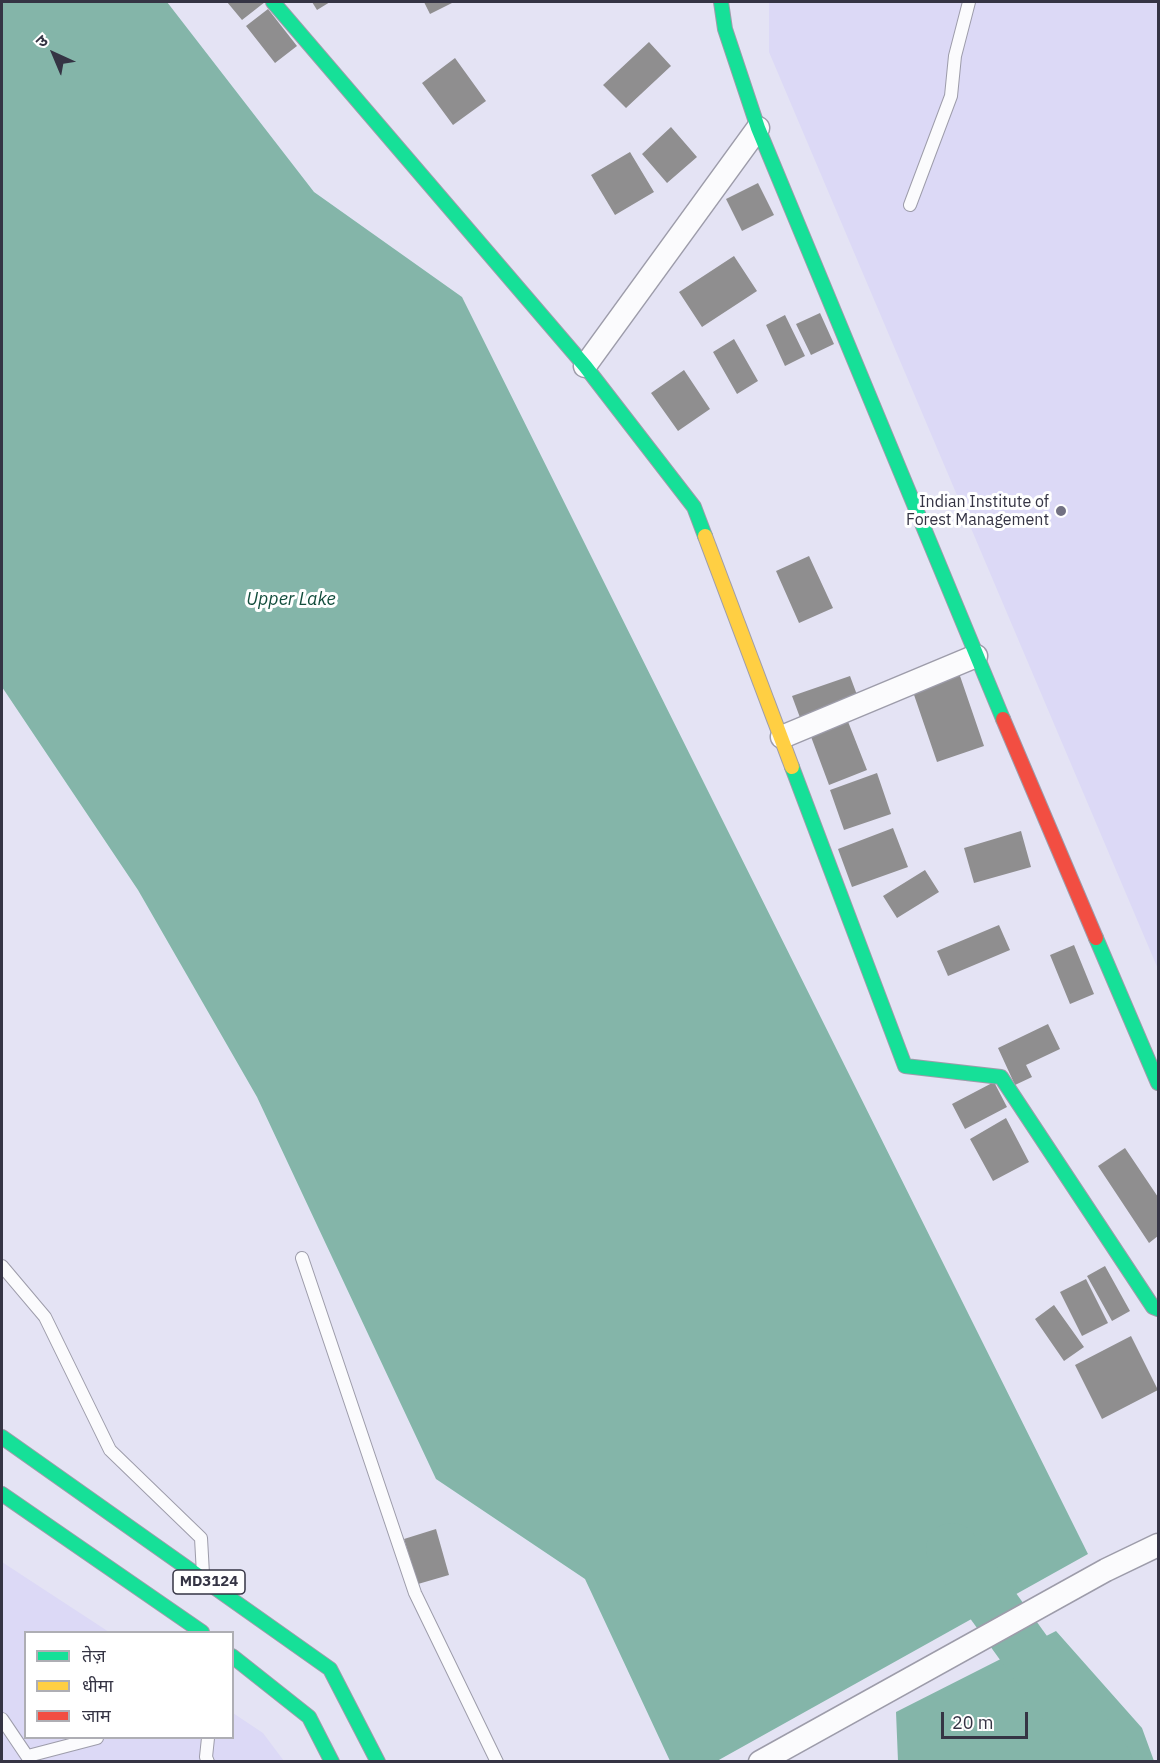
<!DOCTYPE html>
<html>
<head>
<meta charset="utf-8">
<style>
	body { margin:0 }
	#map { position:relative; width:1160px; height:1763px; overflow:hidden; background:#e4e3f4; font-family:"IBM Plex Sans","Noto Sans Devanagari",sans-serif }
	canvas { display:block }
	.frame { position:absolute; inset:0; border:3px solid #353444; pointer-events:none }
	.legend { position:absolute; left:24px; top:1631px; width:210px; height:108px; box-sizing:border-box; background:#fff; border:2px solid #aeaeb4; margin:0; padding:8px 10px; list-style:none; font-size:18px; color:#353444 }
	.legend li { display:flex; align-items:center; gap:12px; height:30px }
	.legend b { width:30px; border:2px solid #aeaeb4 }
	.north { position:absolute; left:24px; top:24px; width:60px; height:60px; -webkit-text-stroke:4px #fff; paint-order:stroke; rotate:316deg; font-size:16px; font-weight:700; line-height:24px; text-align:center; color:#353444 }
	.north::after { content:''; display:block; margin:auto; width:21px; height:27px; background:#353444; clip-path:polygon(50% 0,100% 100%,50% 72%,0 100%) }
	.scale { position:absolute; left:941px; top:1712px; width:87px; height:27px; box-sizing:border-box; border:3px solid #353444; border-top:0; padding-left:8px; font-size:18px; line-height:21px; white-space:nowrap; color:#353444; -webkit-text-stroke:4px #fff; paint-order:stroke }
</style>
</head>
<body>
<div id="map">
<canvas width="1160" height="1763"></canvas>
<div class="frame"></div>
<ul class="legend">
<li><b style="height:8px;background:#16e098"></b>तेज़</li>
<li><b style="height:8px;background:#ffcf43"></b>धीमा</li>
<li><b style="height:8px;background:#f24e42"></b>जाम</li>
</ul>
<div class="north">उ</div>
<div class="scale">20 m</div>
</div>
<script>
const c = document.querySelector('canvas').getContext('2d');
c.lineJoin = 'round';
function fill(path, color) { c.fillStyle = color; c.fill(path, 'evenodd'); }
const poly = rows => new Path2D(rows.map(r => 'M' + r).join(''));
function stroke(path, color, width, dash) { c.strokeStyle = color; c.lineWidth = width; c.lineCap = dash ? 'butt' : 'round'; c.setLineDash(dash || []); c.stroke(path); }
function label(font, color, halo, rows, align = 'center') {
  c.font = font + ' "IBM Plex Sans",sans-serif'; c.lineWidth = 6; c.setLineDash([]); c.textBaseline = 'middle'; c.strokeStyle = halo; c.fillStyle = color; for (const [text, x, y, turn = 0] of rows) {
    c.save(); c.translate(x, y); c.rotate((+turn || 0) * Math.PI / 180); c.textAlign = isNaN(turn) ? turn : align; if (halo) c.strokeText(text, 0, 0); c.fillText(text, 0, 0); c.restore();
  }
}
fill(poly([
	[769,2,1158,2,1158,969,769,52],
	[2,1562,109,1632,26,1632,26,1738,232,1738,233,1713,263,1733,284,1761,2,1761]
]), '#dcd9f6');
fill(poly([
	[2,2,167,2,314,192,462,297,1088,1554,717,1761,670,1761,585,1579,436,1479,257,1097,138,890,2,687],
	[1056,1631,1142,1728,1154,1761,898,1761,896,1712]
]), '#84b5a9');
stroke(poly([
	[952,1549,1106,1762]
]), '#84b5a9', 52);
fill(poly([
	[227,2,265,2,242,20],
	[312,2,330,2,317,10],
	[424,2,454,2,430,14],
	[268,9,297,46,275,63,246,26],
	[649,42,671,66,626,108,603,85],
	[455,58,486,101,453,125,422,83],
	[671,127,697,157,667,183,642,154],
	[630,152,654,192,615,215,591,175],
	[758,183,774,215,742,231,726,199],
	[734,256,757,291,702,327,679,292],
	[820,313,834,344,811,355,796,324],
	[785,315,805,356,785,366,766,325],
	[734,339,758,381,737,394,713,352],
	[684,370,710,409,678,431,651,393],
	[809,556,833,608,799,623,776,571],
	[959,673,984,746,937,762,912,689],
	[850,676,860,703,802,723,792,696],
	[847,719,867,770,829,785,810,734],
	[877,773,891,814,844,830,830,790],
	[893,828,908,867,852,887,838,849],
	[1021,831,1031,867,974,883,964,848],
	[925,870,939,892,897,918,883,896],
	[999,925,1010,950,948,976,937,951],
	[1074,945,1094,994,1070,1004,1050,955],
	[1048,1024,1060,1049,1026,1065,1032,1077,1015,1085,998,1048],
	[994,1082,1007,1107,965,1129,952,1104],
	[1006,1118,1029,1162,993,1181,970,1139],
	[1125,1148,1158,1197,1158,1236,1149,1243,1098,1166],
	[1105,1266,1130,1311,1112,1321,1087,1276],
	[1086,1279,1108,1323,1082,1336,1060,1292],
	[1054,1305,1084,1347,1064,1361,1035,1319],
	[1131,1336,1158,1390,1102,1419,1075,1365],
	[436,1529,449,1575,418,1584,404,1539]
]), '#8f8e8f');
const lane = poly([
	[910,205,951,96,955,56,969,2],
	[302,1258,415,1593,497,1762],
	[2,1266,45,1317,110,1450,201,1538,203,1574],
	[2,1719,31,1762],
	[28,1756,97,1738],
	[208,1762,206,1757,208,1738]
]);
const street = poly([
	[585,366,758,128],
	[782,737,976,656],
	[760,1762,1106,1570,1158,1545]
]);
const fast = poly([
	[273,2,585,366,694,507,705,536],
	[721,2,725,29,758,128,1003,719],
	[792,767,905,1066,1001,1077,1153,1307,1158,1309],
	[1096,938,1158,1083],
	[2,1437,330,1669,378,1762],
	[2,1494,202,1632],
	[232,1656,309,1717,332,1762]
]);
const slow = poly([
	[705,536,792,767]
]);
const jam = poly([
	[1003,719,1096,938]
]);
stroke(lane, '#9d9caa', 14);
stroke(street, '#9d9caa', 25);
stroke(fast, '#9d9caa', 16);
stroke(slow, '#9d9caa', 16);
stroke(jam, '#9d9caa', 16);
stroke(lane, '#fbfbfd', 12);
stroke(street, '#fbfbfd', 22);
stroke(fast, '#16e098', 14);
stroke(slow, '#ffcf43', 14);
stroke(jam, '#f24e42', 14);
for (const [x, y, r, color] of [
	[1061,511,6,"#727182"]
]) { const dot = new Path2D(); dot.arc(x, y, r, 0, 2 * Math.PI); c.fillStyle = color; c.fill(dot); stroke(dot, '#fff', 2); }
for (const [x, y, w] of [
	[209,1582,72]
]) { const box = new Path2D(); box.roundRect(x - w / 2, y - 12, w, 24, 4.5); c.fillStyle = '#fff'; c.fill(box); stroke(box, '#353444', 1.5); }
label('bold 15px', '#353444', null, [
	["MD3124",209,1582]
]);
label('16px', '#353444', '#fff', [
	["Indian Institute of",1049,502],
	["Forest Management",1049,520]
], 'right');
label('italic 18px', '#124d3c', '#fff', [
	["Upper Lake",291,600]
]);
</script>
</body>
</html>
